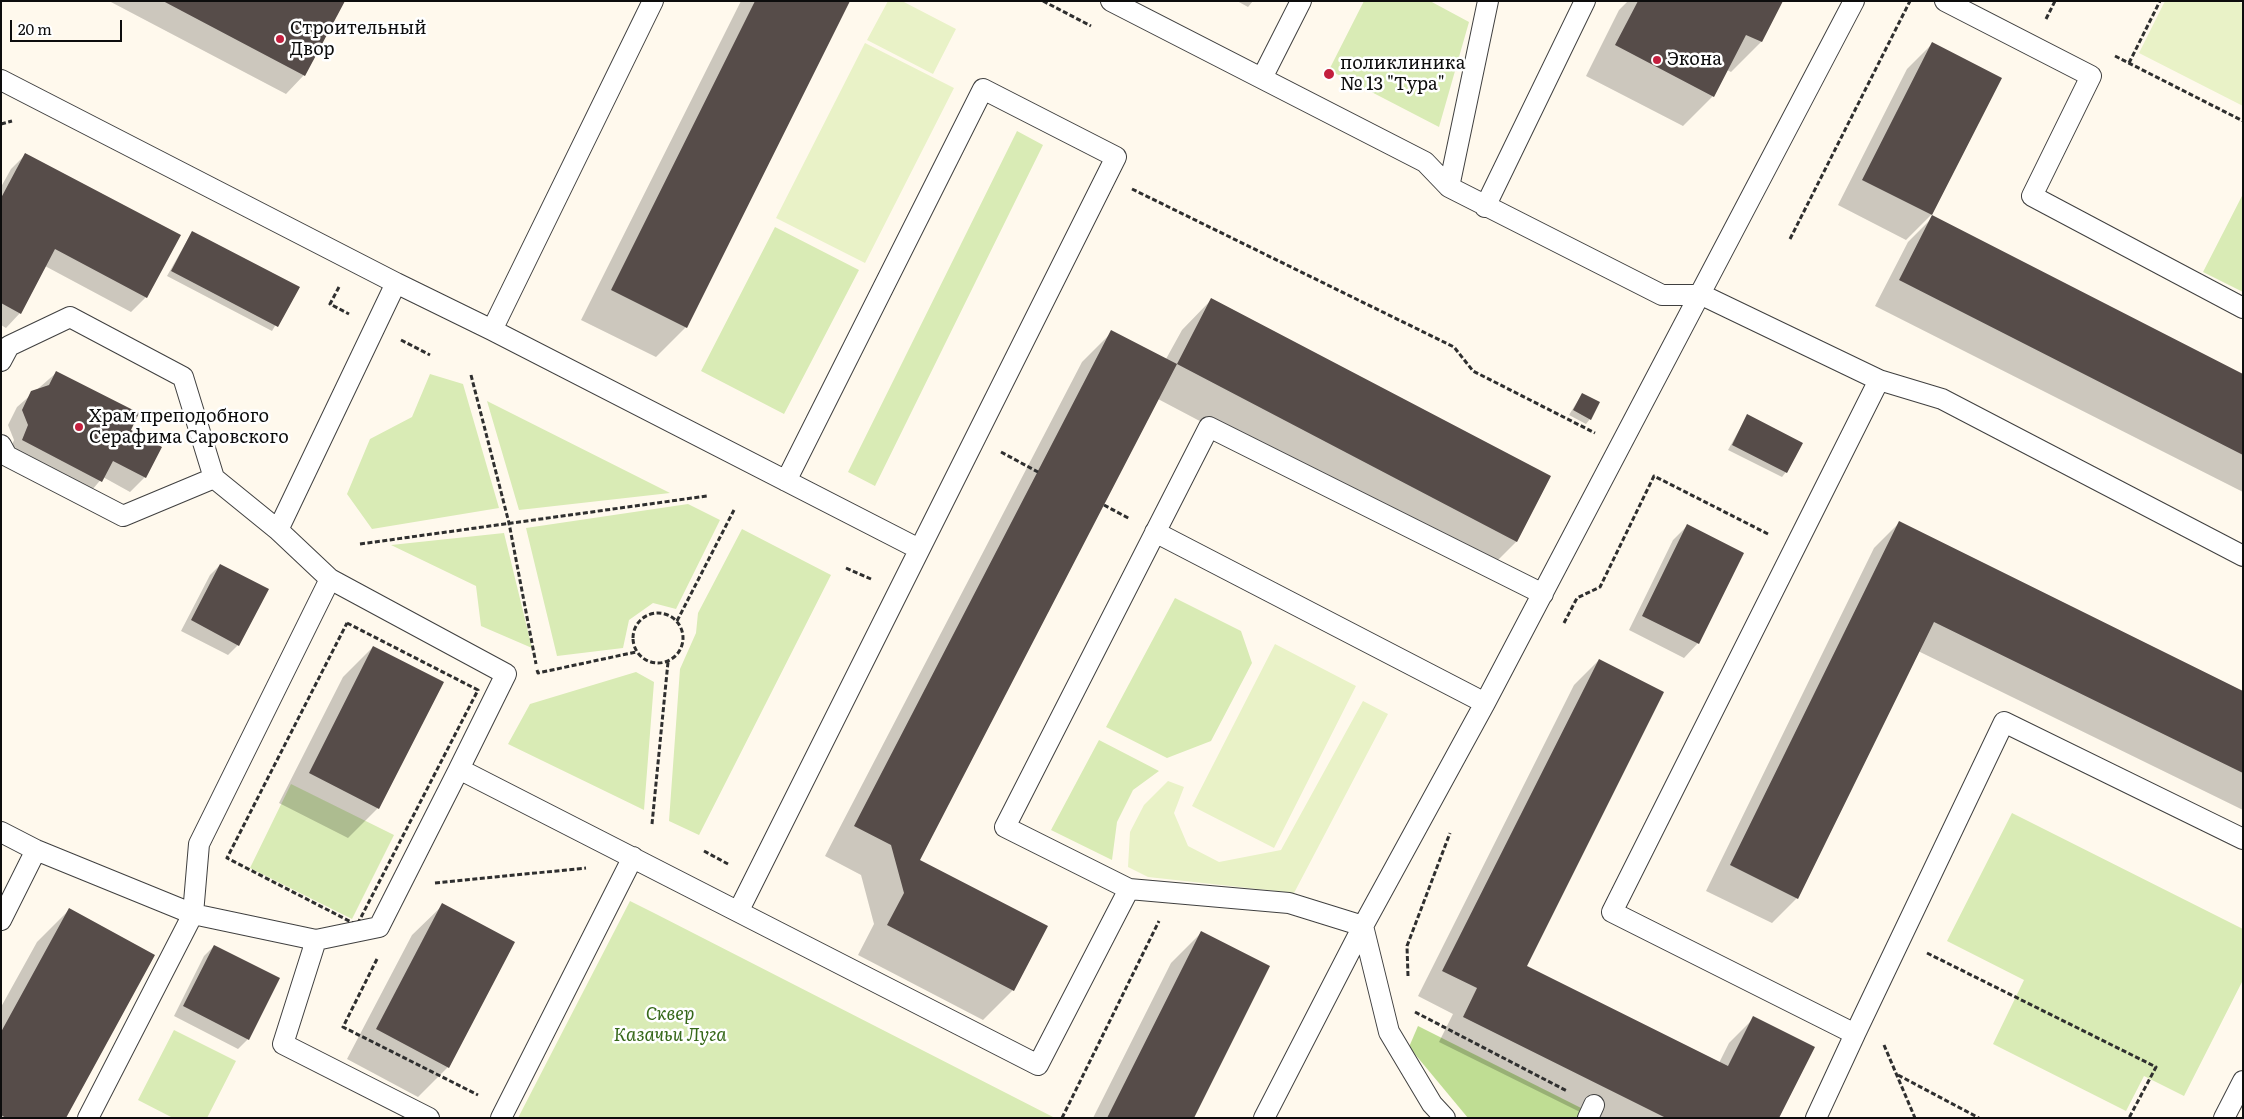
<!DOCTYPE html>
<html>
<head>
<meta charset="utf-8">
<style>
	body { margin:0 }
	#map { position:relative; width:2244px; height:1119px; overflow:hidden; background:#fff9ed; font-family:Literata,serif }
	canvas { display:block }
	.frame { position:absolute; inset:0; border:2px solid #0d0d0d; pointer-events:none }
	.scale { position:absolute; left:10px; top:20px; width:112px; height:22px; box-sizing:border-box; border:2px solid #0d0d0d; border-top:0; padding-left:6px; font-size:15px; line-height:18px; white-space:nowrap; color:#0d0d0d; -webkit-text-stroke:4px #fff; paint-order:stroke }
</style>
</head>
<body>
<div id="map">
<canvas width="2244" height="1119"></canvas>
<div class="frame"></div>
<div class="scale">20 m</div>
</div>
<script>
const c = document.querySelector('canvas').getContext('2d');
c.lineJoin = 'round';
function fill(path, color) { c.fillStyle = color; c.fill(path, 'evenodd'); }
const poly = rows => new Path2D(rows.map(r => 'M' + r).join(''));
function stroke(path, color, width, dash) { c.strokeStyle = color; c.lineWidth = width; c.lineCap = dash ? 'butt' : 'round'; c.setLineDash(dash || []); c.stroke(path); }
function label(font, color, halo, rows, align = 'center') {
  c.font = font + ' Literata,serif'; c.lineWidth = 5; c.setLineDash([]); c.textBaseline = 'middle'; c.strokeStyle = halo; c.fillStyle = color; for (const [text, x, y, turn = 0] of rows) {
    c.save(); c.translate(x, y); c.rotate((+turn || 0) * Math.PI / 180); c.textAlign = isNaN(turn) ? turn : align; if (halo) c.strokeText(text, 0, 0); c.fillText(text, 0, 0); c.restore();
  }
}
fill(poly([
	[1364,1,1430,1,1469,22,1439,127,1329,70],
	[1017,131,1043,145,875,486,848,472],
	[2243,194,2243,292,2203,272],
	[775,227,859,270,784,414,701,371],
	[430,374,463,384,499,508,372,529,347,494,370,439,412,417],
	[487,401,670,493,519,510],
	[688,504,720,520,676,609,653,603,629,620,623,648,557,656,526,528],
	[742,529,831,575,699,835,669,821,680,669,696,633,698,613],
	[504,533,532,648,481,626,476,586,391,545],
	[1175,598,1241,631,1252,663,1211,741,1167,758,1106,727],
	[636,672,654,682,644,810,508,744,530,704],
	[1099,740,1159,771,1133,790,1117,822,1112,860,1051,830],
	[291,784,394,835,352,919,250,868],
	[2012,813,2243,929,2243,980,2184,1096,2144,1076,2126,1111,1993,1044,2024,980,1947,941],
	[630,901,654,913,1055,1118,518,1118],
	[174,1030,236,1061,207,1118,173,1118,138,1100]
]), '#d9ebb5');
fill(poly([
	[1418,1026,1601,1118,1468,1118,1409,1047]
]), '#bfdd93');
fill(poly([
	[888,1,902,1,956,29,933,74,867,40],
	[2165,1,2237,1,2243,4,2243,106,2139,53],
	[865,43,954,88,865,263,776,218],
	[1275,644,1356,686,1274,848,1192,806],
	[1363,701,1388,714,1294,893,1148,877,1128,867,1130,832,1144,805,1168,781,1184,787,1174,813,1188,846,1219,862,1281,850]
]), '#e9f2c7');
fill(poly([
	[109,1,343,1,304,75,286,94],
	[741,1,849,1,686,327,656,357,581,320],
	[1237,1,1253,1,1248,7],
	[1628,1,1781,1,1761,42,1731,72,1727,70,1713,96,1683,126,1586,76,1619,10],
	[1932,44,1931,215,1906,240,1838,205,1907,69],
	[26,154,146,297,131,312,45,266,20,313,6,328,1,325,1,187,11,169],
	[1933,217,2243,375,2243,492,1875,306,1908,242],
	[192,232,298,287,272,331,167,276],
	[1212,299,1550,477,1516,542,1486,572,1158,399,918,861,1013,990,983,1020,858,955,874,924,861,875,825,856,1082,362,1112,332,1166,359,1182,330],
	[56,373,129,430,145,477,130,492,103,477,87,496,8,455,14,440,8,425,17,407],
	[1582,394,1590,419,1586,424,1569,415],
	[1747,416,1786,472,1782,477,1728,450],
	[1899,523,2243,692,2243,810,1918,651,1797,898,1772,923,1706,891,1874,548],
	[1687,526,1698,643,1684,658,1629,630,1673,540],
	[220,565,238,645,228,655,181,631,210,575],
	[373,647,378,808,348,838,279,803,343,677],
	[1599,660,1526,967,1719,1063,1729,1043,1754,1018,1778,1118,1592,1118,1439,1042,1453,1014,1418,996,1574,685],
	[443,905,448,1067,418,1097,347,1059,412,935],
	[69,910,64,1118,1,1118,1,1007,37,942],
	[1201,933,1193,1118,1093,1118,1171,963],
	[214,946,248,1039,238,1049,174,1016,204,956]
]), '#0003');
fill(poly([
	[163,1,345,1,305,76],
	[755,1,850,1,687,328,611,290],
	[1638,1,1783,1,1762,42,1746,35,1714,97,1615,45],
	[1932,42,2002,78,1932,215,1862,180],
	[25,153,181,235,147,298,55,249,21,314,1,303,1,198],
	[1932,215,2243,374,2243,455,1899,280],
	[192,231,300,287,278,327,171,271],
	[1211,298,1551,476,1517,542,1177,364],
	[1111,330,1177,364,920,860,1048,926,1014,991,887,925,904,893,891,845,854,826],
	[56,371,139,413,131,430,162,447,146,478,113,461,102,482,22,440,28,425,22,410,31,391,49,385],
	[1582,393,1600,402,1591,420,1573,410],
	[1747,414,1803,443,1787,473,1732,445],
	[1899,521,2243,691,2243,773,1934,622,1798,899,1730,865],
	[1687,524,1744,553,1699,644,1642,616],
	[220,564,269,589,239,646,191,620],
	[373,646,444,682,379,809,309,773],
	[1599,659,1664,692,1527,966,1728,1066,1753,1016,1815,1047,1779,1118,1666,1118,1463,1017,1477,988,1442,971],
	[442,903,515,942,449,1068,376,1029],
	[69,908,155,955,66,1118,6,1118,1,1115,1,1032],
	[1201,931,1270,966,1194,1118,1107,1118],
	[214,945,280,978,249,1040,183,1006]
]), '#564c49');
const lane = poly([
	[1111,1,1425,162,1449,187,1662,295,1702,295,1879,380,1942,399,2243,556],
	[1945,1,2091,76,2032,196,2243,308],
	[1262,78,1301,1],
	[1,80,396,283,278,530,330,579,506,674,459,769,1038,1065,1129,889],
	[1449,187,1488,1],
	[1485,207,1585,1],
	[396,283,492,330,919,549],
	[492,330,653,1],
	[1,361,9,346,70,317,183,377,214,478,278,530],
	[1,445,7,456,123,516,214,478],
	[1155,532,1485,703],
	[330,579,199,844,193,914,316,940,379,927,459,769],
	[1,832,36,850,193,914,88,1118],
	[739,910,1116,157,983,89,786,481],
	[1,920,36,850],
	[316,940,283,1044,429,1118],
	[1855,1034,2004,722,2243,839],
	[501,1118,633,857],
	[1264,1118,1363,926,1289,903,1129,889,1005,827,1209,427,1543,594],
	[1445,1118,1432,1104,1389,1032,1363,926,1485,703,1854,1],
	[1588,1118,1594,1105],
	[1816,1118,1855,1034,1612,912,1879,380],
	[2224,1118,2243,1081]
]);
stroke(lane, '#404040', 22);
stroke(poly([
	[1043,1,1091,26],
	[2046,19,2055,1],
	[2115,56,2243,121],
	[2129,63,2160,1],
	[1,124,12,121],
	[1132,189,1454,347,1473,371,1595,433],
	[1790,239,1910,1],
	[339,287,330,304,349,314],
	[401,340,430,355],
	[471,375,509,523,536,664],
	[1001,452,1038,472],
	[1104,505,1130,519],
	[360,544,707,496],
	[846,568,871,579],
	'633 638a25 25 0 1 1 50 0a25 25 0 1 1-50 0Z',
	[677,621,734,510],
	[347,623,478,690,357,925,227,858,347,623],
	[1564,623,1577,598,1600,587,1654,476,1770,535],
	[537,670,538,673,636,652],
	[652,824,668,662],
	[704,851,728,864],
	[435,883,586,868],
	[1927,953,2156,1067,2129,1118],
	[377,959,343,1027,478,1095],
	[1408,976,1407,946,1450,833],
	[1415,1012,1567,1091],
	[1884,1045,1915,1118],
	[1898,1075,1979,1118],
	[1062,1118,1159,921]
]), '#2f2f2f', 3, [5, 2.5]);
stroke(lane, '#fff', 20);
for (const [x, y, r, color] of [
	[280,39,5,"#c31f3e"],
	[1657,60,5,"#c31f3e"],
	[1329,74,6,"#c31f3e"],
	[79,427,5,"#c31f3e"]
]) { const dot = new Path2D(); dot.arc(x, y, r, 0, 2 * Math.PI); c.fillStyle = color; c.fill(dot); stroke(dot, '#fff', 2); }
label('18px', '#0d0d0d', '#fff', [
	["Строительный",290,29],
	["Двор",290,50],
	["Экона",1667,60],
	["поликлиника",1340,64],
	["№ 13 \"Тура\"",1340,85],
	["Храм преподобного",89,417],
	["Серафима Саровского",89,438]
], 'left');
label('italic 18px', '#36681a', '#fff', [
	["Сквер",670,1015],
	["Казачьи Луга",670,1036]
]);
</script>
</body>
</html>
